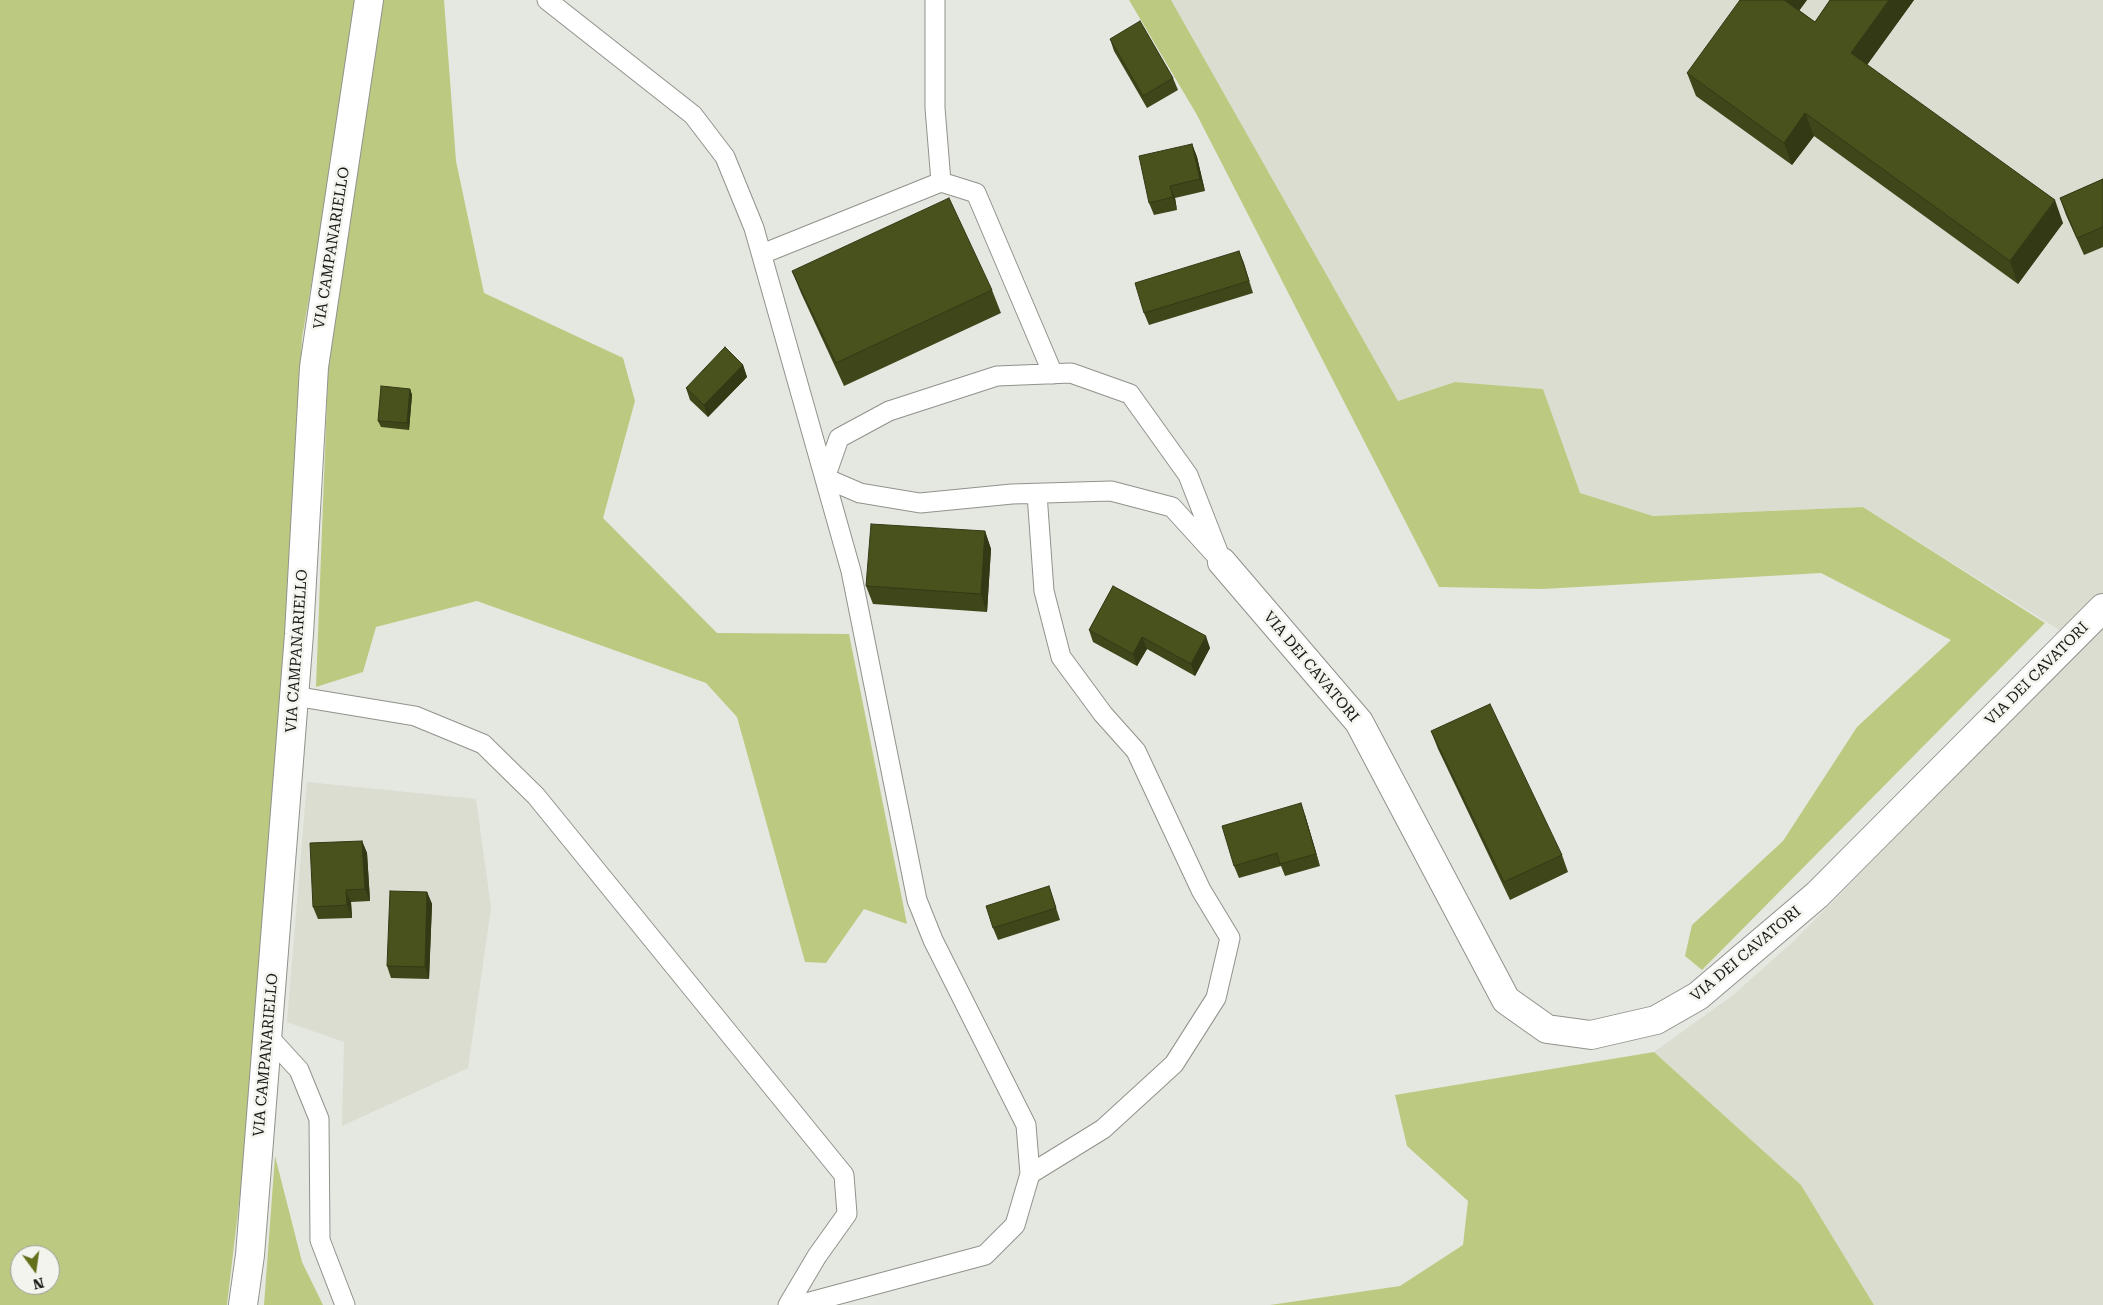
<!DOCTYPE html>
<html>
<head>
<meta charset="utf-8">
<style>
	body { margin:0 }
	#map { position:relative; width:2103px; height:1305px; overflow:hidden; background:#e5e7e1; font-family:"Roboto Serif",serif }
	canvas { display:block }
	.north { position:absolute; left:10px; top:1245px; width:50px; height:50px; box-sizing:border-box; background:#f3f4ee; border:1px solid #9b9c97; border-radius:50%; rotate:166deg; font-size:14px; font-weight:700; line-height:20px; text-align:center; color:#171715 }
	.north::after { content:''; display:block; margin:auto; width:18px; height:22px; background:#636f19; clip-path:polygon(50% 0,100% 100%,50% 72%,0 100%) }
</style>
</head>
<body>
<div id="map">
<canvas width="2103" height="1305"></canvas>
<div class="north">N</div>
</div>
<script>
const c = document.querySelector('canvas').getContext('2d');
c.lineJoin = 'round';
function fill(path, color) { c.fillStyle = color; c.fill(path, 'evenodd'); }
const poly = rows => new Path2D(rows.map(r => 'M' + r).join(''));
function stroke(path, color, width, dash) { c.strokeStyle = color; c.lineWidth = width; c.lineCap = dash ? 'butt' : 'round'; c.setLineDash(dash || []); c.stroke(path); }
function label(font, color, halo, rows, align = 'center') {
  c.font = font + ' "Roboto Serif",serif'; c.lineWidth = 5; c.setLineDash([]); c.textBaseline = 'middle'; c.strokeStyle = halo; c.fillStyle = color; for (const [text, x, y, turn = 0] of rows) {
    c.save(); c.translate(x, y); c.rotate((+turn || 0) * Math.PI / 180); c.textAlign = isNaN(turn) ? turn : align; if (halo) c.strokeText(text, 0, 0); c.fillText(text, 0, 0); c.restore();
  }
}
fill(poly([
	[1171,0,2103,0,2103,1305,1874,1305,1801,1185,1654,1052,1732,996,1794,941,2085,646,1863,507,1653,516,1579,493,1543,389,1455,382,1398,401],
	[307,782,476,799,491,908,468,1068,342,1126,344,1042,287,1022]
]), '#daddd0');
fill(poly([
	[0,0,356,0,356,27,302,338,281,722,253,1084,227,1305,0,1305],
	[20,1255,50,1255,50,1285,20,1285],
	[382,0,444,0,456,161,484,293,623,358,635,401,603,518,717,633,849,634,907,924,864,909,826,963,805,962,737,717,706,683,477,601,376,627,363,672,316,687,328,372],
	[1129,0,1171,0,1398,401,1455,382,1543,389,1580,493,1653,516,1863,507,2045,623,1702,970,1685,956,1692,925,1783,841,1857,727,1951,640,1821,573,1543,589,1439,587,1197,115],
	[1654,1052,1801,1185,1874,1305,1270,1305,1400,1286,1463,1245,1468,1201,1407,1146,1395,1095],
	[275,1156,302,1262,323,1305,264,1305]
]), '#bbca80');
const lane = poly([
	[547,0,693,115,725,157,754,228,851,571,917,900,933,940,1026,1125,1030,1174,1015,1225,985,1255,799,1305],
	[935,0,935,108,941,182],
	[762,254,941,182,976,193,1053,374],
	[1071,373,1130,394,1188,475,1222,562,1172,507,1111,491,1012,494,920,503,860,493,825,478,839,438,889,411,997,376,1071,373],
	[294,696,415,716,483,744,536,796,844,1175,847,1214,817,1256,788,1305],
	[267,1035,299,1070,319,1119,320,1240,345,1305],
	[1030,1174,1103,1129,1174,1064,1216,998,1230,938,1201,890,1136,751,1103,714,1061,657,1044,591,1037,494]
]);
const street = poly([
	[1222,562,1359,722,1506,1000,1547,1029,1591,1035,1656,1020,1698,996,1817,895,2103,608],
	[243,1305,250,1255,299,634,314,367,369,0]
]);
stroke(lane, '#91928c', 21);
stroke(street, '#91928c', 30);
stroke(lane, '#fff', 19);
stroke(street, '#fff', 28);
fill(poly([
	[1807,0,1799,10,1815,22,1830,0,1914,0,1867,65,2063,223,2018,284,1814,136,1792,165,1696,96,1687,73],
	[1110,39,1173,78,1178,90,1147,108,1114,51],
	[1192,144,1197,157,1205,191,1175,198,1177,210,1154,215,1149,203],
	[2103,179,2103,247,2084,255,2066,215,2060,198],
	[1239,251,1253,293,1149,325,1144,313],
	[792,271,992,290,1001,313,844,386,801,293],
	[743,365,747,377,708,417,690,400,686,388],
	[410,389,412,395,409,430,381,427,378,421],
	[985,531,991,549,987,612,873,604,866,586],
	[1113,586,1210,648,1195,676,1147,649,1137,666,1093,642,1089,630],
	[1431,731,1562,855,1568,872,1510,900,1438,749],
	[1305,815,1320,866,1285,876,1281,866,1239,878,1234,866],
	[362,841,367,853,370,901,351,902,352,918,318,919,313,907],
	[1049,886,1060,920,998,940,993,928],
	[427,892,432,904,429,979,391,978,387,966]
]), '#3f4619');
fill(poly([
	[1783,0,1807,0,1791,22],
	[1889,0,1914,0,1859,76,1851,53],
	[1805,113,1814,136,1792,165,1784,143],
	[1192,144,1197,157,1205,191,1200,179],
	[1170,186,1175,198,1177,210,1173,197],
	[2055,200,2063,223,2018,284,2010,261],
	[1239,251,1244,263,1253,293],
	[743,365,747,377,708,417,704,405],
	[410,389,412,395,409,430,407,423],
	[985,531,991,549,987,612,981,594],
	[1206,636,1210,648,1195,676,1191,664],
	[1142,637,1147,649,1137,666,1133,654],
	[1301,803,1305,815,1320,866,1316,854],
	[362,841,367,853,370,901,365,889],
	[346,890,351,902,352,918,347,905],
	[427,892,432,904,429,979,425,967]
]), '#333914');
const building = poly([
	[1740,0,1784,0,1815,22,1830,0,1889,0,1851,53,2055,200,2010,261,1805,113,1784,143,1687,73,1740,0],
	[1140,21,1173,78,1143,96,1110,39,1140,21],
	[1192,144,1200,179,1170,186,1173,197,1149,203,1139,156,1192,144],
	[2103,179,2103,227,2077,238,2060,198,2103,179],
	[949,198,992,290,836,363,792,271,949,198],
	[1239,251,1249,281,1144,313,1135,283,1239,251],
	[725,347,743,365,704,405,686,388,725,347],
	[381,386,410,389,407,423,378,421,381,386],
	[871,524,985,531,981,594,866,586,871,524],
	[1113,586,1206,636,1191,664,1142,637,1133,654,1089,630,1113,586],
	[1490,704,1562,855,1504,882,1431,731,1490,704],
	[1301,803,1316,854,1280,864,1277,853,1234,866,1222,826,1301,803],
	[362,841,365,889,346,890,347,905,313,907,310,843,362,841],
	[1049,886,1056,908,993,928,986,906,1049,886],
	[390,891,427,892,425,967,387,966,390,891]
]);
fill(building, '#49511d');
stroke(building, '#333914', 1);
label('15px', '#171715', '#f3f4ee', [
	["VIA CAMPANARIELLO",332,248,-81],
	["VIA CAMPANARIELLO",297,651,-86],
	["VIA DEI CAVATORI",1311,667,50],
	["VIA DEI CAVATORI",2037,674,-45],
	["VIA DEI CAVATORI",1746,954,-40],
	["VIA CAMPANARIELLO",266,1055,-85]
]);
</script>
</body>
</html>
